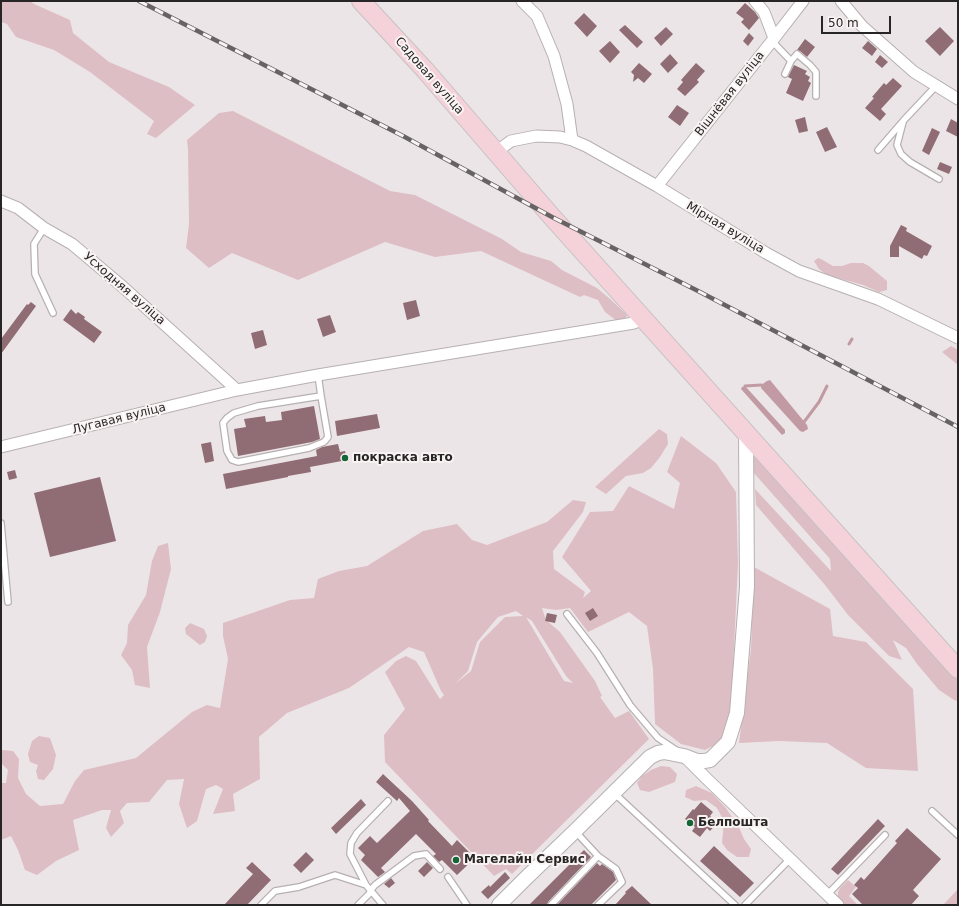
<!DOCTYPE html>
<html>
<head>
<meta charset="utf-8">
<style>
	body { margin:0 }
	#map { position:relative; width:959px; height:906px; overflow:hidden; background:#ece5e7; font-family:"DejaVu Sans",sans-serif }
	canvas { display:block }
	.frame { position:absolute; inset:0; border:2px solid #272525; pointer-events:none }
	.scale { position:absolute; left:821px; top:16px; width:70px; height:18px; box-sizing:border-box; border:2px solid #272525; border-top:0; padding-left:5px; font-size:12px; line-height:14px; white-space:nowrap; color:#272525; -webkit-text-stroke:3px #faf3f4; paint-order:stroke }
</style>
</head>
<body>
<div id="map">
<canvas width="959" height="906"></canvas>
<div class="frame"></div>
<div class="scale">50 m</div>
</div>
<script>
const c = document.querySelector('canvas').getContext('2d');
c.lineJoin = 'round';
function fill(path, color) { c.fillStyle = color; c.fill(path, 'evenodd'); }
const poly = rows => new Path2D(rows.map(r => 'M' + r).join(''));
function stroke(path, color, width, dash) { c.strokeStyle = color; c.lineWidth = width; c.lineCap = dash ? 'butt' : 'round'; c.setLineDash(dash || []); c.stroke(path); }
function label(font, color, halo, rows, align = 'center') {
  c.font = font + ' "DejaVu Sans",sans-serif'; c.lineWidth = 4; c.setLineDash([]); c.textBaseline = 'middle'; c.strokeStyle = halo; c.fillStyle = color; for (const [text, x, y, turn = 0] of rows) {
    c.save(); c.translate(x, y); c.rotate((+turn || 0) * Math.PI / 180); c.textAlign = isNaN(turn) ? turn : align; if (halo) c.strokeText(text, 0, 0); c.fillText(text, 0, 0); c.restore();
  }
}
fill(poly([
	[1,1,30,1,34,4,70,20,73,33,109,62,169,87,195,105,156,138,147,134,154,121,90,72,54,50,16,37,7,24,1,22],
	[233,111,390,191,415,195,502,239,521,252,551,261,562,270,597,288,609,298,627,315,625,321,617,321,605,312,598,300,584,295,580,297,481,251,435,257,385,242,298,280,232,253,209,268,186,248,189,224,188,149,187,140,219,113],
	[818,258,821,259,833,266,842,266,851,263,863,263,869,266,887,281,887,290,879,292,863,285,827,275,819,269,814,261],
	[951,346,958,350,958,365,942,352],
	[659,429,667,434,668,444,660,457,651,468,643,473,626,476,606,494,595,487],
	[681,436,716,463,736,492,738,563,731,712,720,742,705,750,681,744,655,724,653,669,647,626,629,612,588,632,570,608,556,610,542,608,546,620,560,632,595,681,602,696,600,697,615,718,629,711,649,739,512,874,506,869,494,876,385,762,384,735,405,709,385,672,396,661,406,656,416,661,440,699,444,695,441,691,424,652,409,647,349,688,287,713,259,737,260,779,233,794,235,811,213,814,223,789,216,785,206,789,197,821,187,828,179,804,184,779,167,780,149,802,127,803,120,811,124,823,111,837,106,828,111,810,102,810,73,820,79,850,56,861,37,875,25,870,18,850,11,836,1,840,1,783,6,783,8,770,1,763,1,754,2,750,13,751,19,759,18,778,26,794,40,806,63,804,75,781,84,770,136,758,192,712,207,705,220,708,228,659,223,636,223,623,290,600,314,598,318,579,339,571,367,566,423,531,457,524,472,540,487,545,547,522,573,500,586,502,583,512,553,551,554,569,585,592,583,598,591,591,562,557,590,512,613,511,629,486,674,509,680,483,667,472],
	[516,611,523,616,505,617,480,642,471,671,455,684,468,671,477,642,498,617],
	[526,617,532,621,566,676,573,683,564,681],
	[754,447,817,516,958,680,958,701,954,700,939,690,917,664,906,648,893,640,902,660,889,656,848,615,825,585,756,505,755,489,831,571,830,559,753,472],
	[168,543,171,569,160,612,147,647,150,688,135,685,132,670,121,655,127,643,128,625,146,595,152,561,158,546],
	[754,567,830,609,833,636,866,642,913,689,918,771,866,768,827,743,779,741,739,743,751,649],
	[190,623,204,629,207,636,205,642,200,645,186,634,185,628],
	[39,736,50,738,56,755,53,769,44,780,38,779,36,771,38,765,30,762,28,754,32,741],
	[661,766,670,767,677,774,675,782,649,792,640,790,637,783,642,776,651,770],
	[696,786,712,793,725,807,738,825,744,839,751,849,749,857,737,857,727,850,722,843,724,821,717,808,706,800,694,801,685,797,686,790],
	[848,880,856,887,849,896,858,905,844,905,840,901,838,897,838,892,840,888],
	[958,889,958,902,956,905,943,905]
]), '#debec5');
fill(poly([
	[770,380,807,425,808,429,803,432,800,431,761,388,761,385,767,381],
	[745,386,785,430,785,433,782,435,741,389,742,387]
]), '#c19aa3');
stroke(poly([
	[849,344,852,339],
	[745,386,761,385],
	[804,422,819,402,827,386]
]), '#c19aa3', 3);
fill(poly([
	[745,3,755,12,759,18,749,30,741,22,744,19,736,13],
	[584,13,597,26,587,37,574,23],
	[625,25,643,42,637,48,619,30],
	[666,27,673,34,661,46,654,38],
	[940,27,954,41,940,56,925,41],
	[749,33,754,38,748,46,743,41],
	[805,39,815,47,807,57,800,51,797,50],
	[610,41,620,52,610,63,599,51],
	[868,41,877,49,872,56,862,48],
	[670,54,678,63,668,73,660,64],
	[880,55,888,62,882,68,875,62],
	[639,63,652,74,644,83,638,78,633,82,634,75,631,72],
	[696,63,705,71,697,80,699,82,685,96,677,89,683,82,681,80],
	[794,65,807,71,805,74,810,77,808,81,811,83,803,101,786,93,792,79,788,77],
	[893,78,902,86,881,109,886,114,880,121,865,108,874,98,872,97,884,83,886,85],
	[677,105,689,113,680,126,668,117],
	[805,117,808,131,799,133,795,120],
	[951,119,958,123,958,137,946,131],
	[827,127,837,147,825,152,816,132],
	[932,128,940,132,929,155,922,151],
	[940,162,952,167,949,174,937,169],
	[901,225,907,228,906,231,932,246,927,256,924,255,922,259,899,246,899,257,890,257,890,246],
	[416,300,420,316,407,320,403,303],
	[31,302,36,306,1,354,1,339,27,304,28,305],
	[71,309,76,314,78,312,85,317,84,319,102,332,94,343,63,320],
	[330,315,336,332,323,337,317,319],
	[263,330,267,345,255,349,251,333],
	[314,406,320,439,312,442,238,456,234,429,246,427,244,419,265,416,266,422,282,420,281,412],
	[377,414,380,428,337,436,335,421],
	[211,442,214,461,205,463,201,444],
	[338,444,340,452,345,451,347,460,310,467,311,472,288,476,288,477,226,489,223,474,317,456,316,450,322,447],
	[15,470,17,478,9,480,7,472],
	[100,477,116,541,50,557,34,493],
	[593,608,598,616,590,621,585,613],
	[547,613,557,615,555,623,545,621],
	[383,774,412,801,429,820,428,821,452,846,457,840,475,858,457,875,442,860,439,862,433,856,436,854,416,834,381,868,385,872,378,877,361,860,365,855,358,848,370,836,377,843,410,811,399,798,397,801,376,782],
	[361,799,366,805,336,834,331,828],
	[701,802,713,812,710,816,718,822,710,831,707,828,700,837,692,831,695,827,685,819,693,809,694,810],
	[878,819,885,826,838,875,831,869],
	[907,828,941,859,913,890,919,896,911,905,863,905,852,894,858,888,854,885,861,877,864,880,897,843,895,841],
	[714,846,754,883,740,897,700,861],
	[584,850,591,857,548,902,547,905,529,905],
	[306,852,314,860,301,873,293,865],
	[252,862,271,880,247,905,224,905,253,874,246,868],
	[427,862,433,868,424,877,418,871],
	[597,863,600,866,602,864,613,872,616,880,591,905,557,905],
	[505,872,510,878,488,899,481,892,489,885,490,887],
	[391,878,395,883,389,888,384,884],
	[632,886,652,905,615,905,626,893,625,892]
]), '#906c75');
const service = poly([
	[772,41,791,61,785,74],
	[791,61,797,54,810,65,816,72,816,96],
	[903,122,897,145,901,154,910,162,939,179],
	[878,150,904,120,936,86],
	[44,228,34,244,35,274,53,313],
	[318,375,321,396,328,437,324,442,309,448,238,462,232,460,227,451,223,423,227,418,234,413,258,406,321,396],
	[1,523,8,602],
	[567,614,597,653,630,705,658,738,676,750],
	[614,793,735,905],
	[932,811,958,835],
	[575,831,598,856,616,869,622,882,598,905],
	[448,877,467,905],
	[366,885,350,854,351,843,357,833,388,801],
	[370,891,375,885,414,856,426,854,440,869],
	[827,895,885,835],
	[261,905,275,891,299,887,335,875,366,885,383,905],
	[358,905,371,892],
	[551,905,598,856],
	[745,905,790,859]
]);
const minor = poly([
	[522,1,537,16,554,56,567,104,572,140],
	[755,1,764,12,774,38],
	[841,1,862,26,914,72,958,99],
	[496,152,511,141,536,136,560,137,572,140,586,146,657,186,766,253,799,271,878,299,958,338],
	[657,186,772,41,803,1],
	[1,201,18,208,44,228,72,244,123,287,237,390],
	[1,447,237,390,318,375,634,323,644,319],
	[686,758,707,779,838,905]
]);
const tertiary = poly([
	[499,905,526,878,575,831,650,757,658,753,664,752,684,756,697,761,704,761,710,760,728,742,737,713,747,587,746,432]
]);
const primary = poly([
	[361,1,425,70,552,217,958,669]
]);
stroke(service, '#b7b0b1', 8);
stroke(minor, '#b7b0b1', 13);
stroke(tertiary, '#b7b0b1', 16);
stroke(primary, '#c3c2c2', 20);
stroke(service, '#fff', 5.5);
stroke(minor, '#fff', 11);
stroke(tertiary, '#fff', 14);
stroke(primary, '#f5d1da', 18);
const rail = poly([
	[139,1,403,136,552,217,700,292,958,427]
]);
stroke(rail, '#676364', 4.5);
stroke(rail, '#faf3f4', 3, [9]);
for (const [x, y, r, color] of [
	[345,458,4,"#146637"],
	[690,823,4,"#146637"],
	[456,860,4,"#146637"]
]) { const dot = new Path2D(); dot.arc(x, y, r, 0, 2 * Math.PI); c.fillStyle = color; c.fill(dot); stroke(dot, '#faf3f4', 1.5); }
label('12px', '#272525', '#faf3f4', [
	["Садовая вуліца",429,76,49],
	["Вішнёвая вуліца",730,94,-52],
	["Мірная вуліца",725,228,31],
	["Усходняя вуліца",124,289,41],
	["Лугавая вуліца",119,419,-14]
]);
label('bold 12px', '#272525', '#faf3f4', [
	["покраска авто",353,458],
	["Белпошта",698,823],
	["Магелайн Сервис",464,860]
], 'left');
</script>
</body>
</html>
